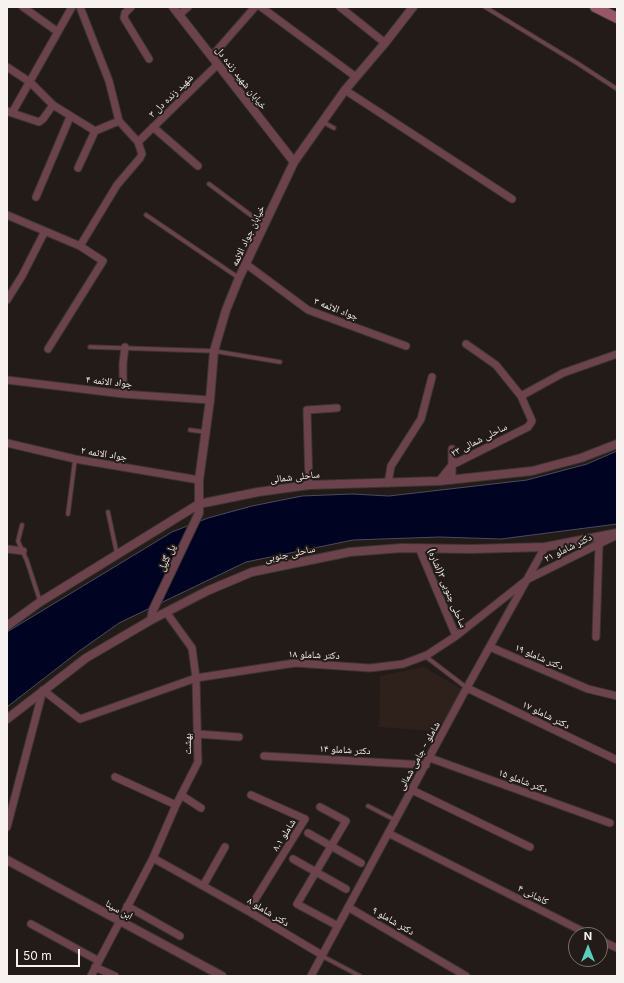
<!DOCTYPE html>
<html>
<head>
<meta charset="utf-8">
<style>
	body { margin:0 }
	#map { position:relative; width:624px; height:983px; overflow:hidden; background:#221b18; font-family:Inter,sans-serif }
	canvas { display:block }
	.frame { position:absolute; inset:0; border:8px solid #f7f2ef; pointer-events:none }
	.north { position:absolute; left:568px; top:927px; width:40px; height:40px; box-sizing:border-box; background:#221b18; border:1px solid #77716e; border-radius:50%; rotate:0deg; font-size:11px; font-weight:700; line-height:16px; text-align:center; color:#f7f2ef }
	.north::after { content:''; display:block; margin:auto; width:14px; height:18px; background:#58cec0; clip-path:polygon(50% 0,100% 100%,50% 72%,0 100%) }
	.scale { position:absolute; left:16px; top:949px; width:64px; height:18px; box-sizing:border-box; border:2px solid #f7f2ef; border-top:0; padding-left:5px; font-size:12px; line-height:14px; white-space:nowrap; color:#f7f2ef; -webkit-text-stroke:3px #221b18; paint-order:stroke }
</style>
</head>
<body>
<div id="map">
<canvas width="624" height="983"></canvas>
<div class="frame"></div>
<div class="north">N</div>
<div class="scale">50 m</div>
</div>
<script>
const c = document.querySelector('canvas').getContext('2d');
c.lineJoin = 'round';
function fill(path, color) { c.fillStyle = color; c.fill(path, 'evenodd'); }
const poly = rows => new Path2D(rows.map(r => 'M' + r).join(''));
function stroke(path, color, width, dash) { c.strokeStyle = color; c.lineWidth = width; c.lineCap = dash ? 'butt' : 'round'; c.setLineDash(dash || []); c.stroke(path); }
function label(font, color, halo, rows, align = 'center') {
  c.font = font + ' Inter,"Noto Naskh Arabic",sans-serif'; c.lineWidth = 4; c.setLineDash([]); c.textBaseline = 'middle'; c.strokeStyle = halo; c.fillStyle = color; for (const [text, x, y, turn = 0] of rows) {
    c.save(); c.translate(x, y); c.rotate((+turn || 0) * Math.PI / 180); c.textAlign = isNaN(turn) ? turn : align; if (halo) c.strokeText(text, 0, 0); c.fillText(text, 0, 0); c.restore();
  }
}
fill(poly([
	[424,667,465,691,444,732,379,727,380,676]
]), '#2e211b');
const water = poly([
	[617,451,617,524,501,539,439,537,353,540,246,562,119,623,78,652,7,707,7,632,172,532,208,518,252,506,302,496,352,494,389,496,527,480,587,464,617,451]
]);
fill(water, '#000321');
stroke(water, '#4a4b5f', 1);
const service = poly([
	[485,7,577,63,617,89],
	[323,122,334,128],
	[209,184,264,225],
	[146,215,239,278],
	[90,347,214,351,280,362],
	[190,430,205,432],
	[108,512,117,554],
	[68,514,75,459],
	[22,525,18,541,27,561,40,601],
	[425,656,467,688],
	[368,806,395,820],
	[322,956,360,976]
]);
const minor = poly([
	[23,7,58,32],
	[80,7,109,81,119,121,95,131],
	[131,7,125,13,124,18,149,59],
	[261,7,356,77],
	[340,7,385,43],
	[179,15,188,7],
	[212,56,255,7],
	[7,67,30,82,53,105,95,131],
	[345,90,512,199],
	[7,111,12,113,72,7],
	[12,113,39,122,43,119,53,105],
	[153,127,198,166],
	[138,142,218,64],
	[78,168,95,131],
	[36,197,70,117],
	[7,215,80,246,103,261,48,349],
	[80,246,117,185,140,158,142,154,138,142,119,121],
	[246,264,308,310,406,346],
	[7,300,22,276,45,231],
	[7,380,123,394,210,400],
	[123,394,123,363,125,347],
	[521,396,563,373,617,354],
	[7,443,75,459,199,480],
	[452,449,452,480],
	[439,481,452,465,528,427,532,421,521,396,496,365,466,344],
	[388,483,391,466,421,419,432,377],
	[309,485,307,410,337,408],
	[419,548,456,636],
	[7,549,23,551],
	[596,637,599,544],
	[490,647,588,689,617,696],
	[467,688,617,760],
	[198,734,239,737],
	[264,756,426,765],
	[430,758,610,823],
	[115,777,176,805],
	[412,790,530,847],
	[181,795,201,808],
	[320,807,346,821,297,904,338,926],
	[7,827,43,690,80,719,196,678,295,663,370,668,403,664,427,655,456,636,528,579,617,535],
	[308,833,361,863],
	[388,833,590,935],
	[153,858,248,911,322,955],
	[293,859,346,889],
	[203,886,225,847],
	[127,906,180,936],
	[348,907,466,976],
	[248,911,305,819,251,795],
	[31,924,99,961],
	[600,940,617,948],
	[95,967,115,976],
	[91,976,153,858,176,805,198,762,196,678,192,648,166,612],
	[311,976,465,691,545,547]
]);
const tertiary = poly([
	[173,7,294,162],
	[151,620,153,610,199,513,199,480,210,400,214,351,226,310,239,278,294,162,345,90,385,43,413,7],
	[7,626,40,602,199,504,258,492,309,485,439,481,532,471,581,458,617,444],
	[7,719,86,658,151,620,207,591,252,572,350,552,402,548,471,549,545,547,617,533],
	[7,860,222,976]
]);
const secondary = poly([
	[595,7,617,18]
]);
stroke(service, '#3c3532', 5.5);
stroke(minor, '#3c3532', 9);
stroke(tertiary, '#3c3532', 10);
stroke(secondary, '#3c3532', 12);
stroke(service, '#6c434c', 3.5);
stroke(minor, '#6c434c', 7);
stroke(tertiary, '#6c434c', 8);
stroke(secondary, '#985767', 10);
label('10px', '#f7f2ef', '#221b18', [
	["خیابان شهید زنده دل",241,78,52],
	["شهید زنده دل ۳",171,96,-44],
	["خیابان جواد الائمه",248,236,-65],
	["جواد الائمه ۳",336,309,21],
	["جواد الائمه ۴",109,382,6],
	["ساحلی شمالی ۲۳",479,440,-27],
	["جواد الائمه ۲",104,454,9],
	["ساحلی شمالی",295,477,-6],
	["دکتر شاملو ۲۱",568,548,-26],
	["ساحلی جنوبی",290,554,-12],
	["پل گلیل",167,558,-65],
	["ساحلی جنوبی ۳(اشاره)",447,588,67],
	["دکتر شاملو ۱۸",314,655,2],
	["دکتر شاملو ۱۹",539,657,23],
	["دکتر شاملو ۱۷",546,715,26],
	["بهشت",188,744,-90],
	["دکتر شاملو ۱۴",345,750,3],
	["شاملو - جامی شمالی",419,756,-61],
	["دکتر شاملو ۱۵",523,781,20],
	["شاملو ۸.۱",284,835,-58],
	["کاشانی ۴",533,895,27],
	["ابن سینا",119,910,29],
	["دکتر شاملو ۸",268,912,31],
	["دکتر شاملو ۹",393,921,30]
]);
</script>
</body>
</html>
